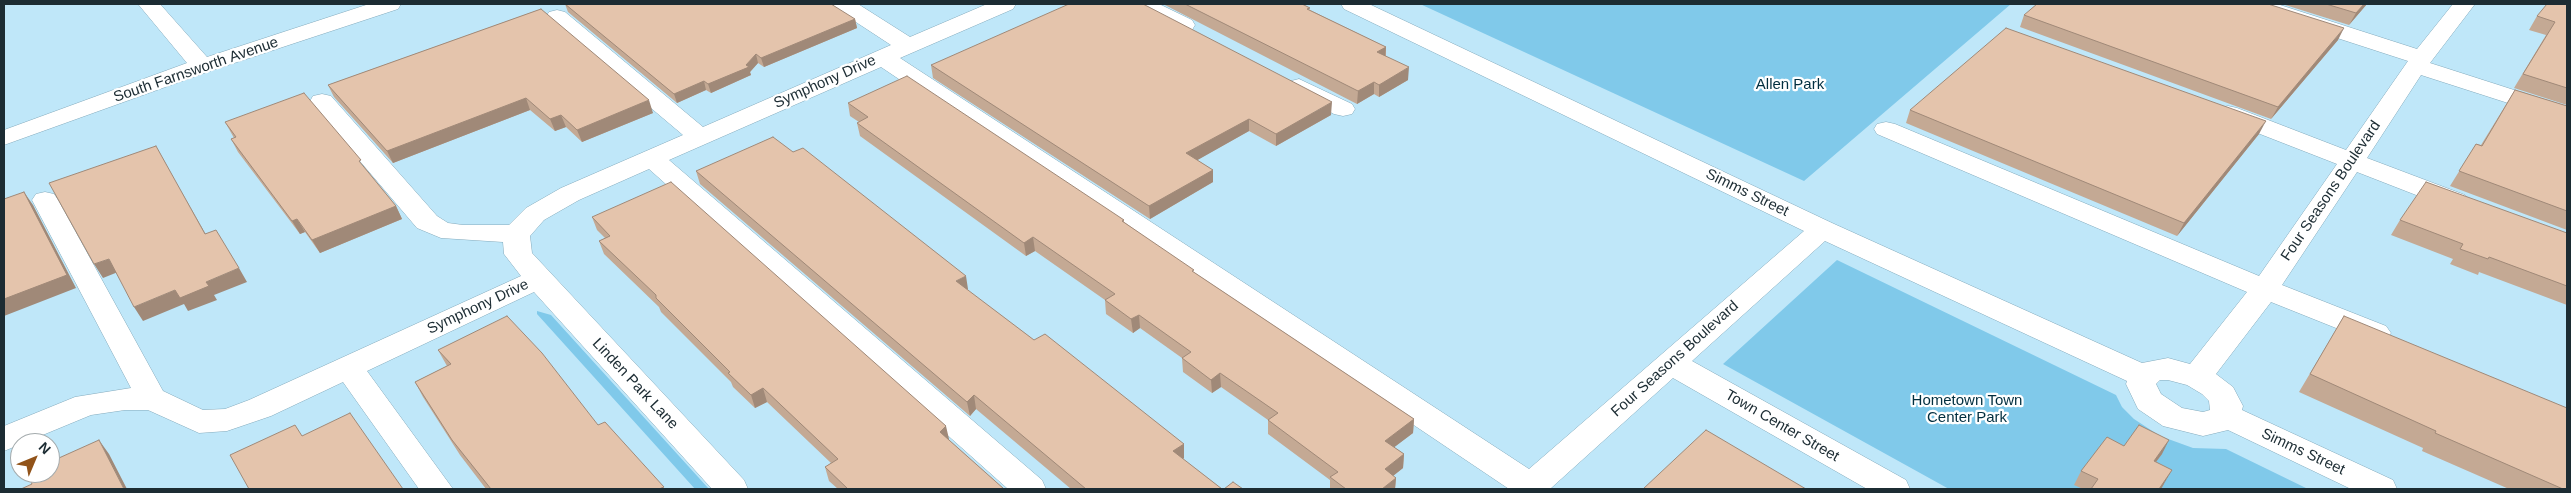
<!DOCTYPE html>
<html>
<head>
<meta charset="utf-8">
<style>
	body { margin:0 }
	#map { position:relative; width:2571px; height:493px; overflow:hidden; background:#bfe7f9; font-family:Arial,sans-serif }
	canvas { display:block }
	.frame { position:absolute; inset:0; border:5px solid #1c2c33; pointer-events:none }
	.north { position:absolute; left:10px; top:433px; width:50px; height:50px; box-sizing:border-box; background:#fff; border:1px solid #a4abad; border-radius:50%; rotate:45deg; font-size:14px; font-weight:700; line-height:20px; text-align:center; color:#1c2c33 }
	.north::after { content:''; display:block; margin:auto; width:18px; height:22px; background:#915319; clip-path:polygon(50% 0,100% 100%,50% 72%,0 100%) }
</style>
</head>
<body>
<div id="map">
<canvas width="2571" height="493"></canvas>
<div class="frame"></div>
<div class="north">N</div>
</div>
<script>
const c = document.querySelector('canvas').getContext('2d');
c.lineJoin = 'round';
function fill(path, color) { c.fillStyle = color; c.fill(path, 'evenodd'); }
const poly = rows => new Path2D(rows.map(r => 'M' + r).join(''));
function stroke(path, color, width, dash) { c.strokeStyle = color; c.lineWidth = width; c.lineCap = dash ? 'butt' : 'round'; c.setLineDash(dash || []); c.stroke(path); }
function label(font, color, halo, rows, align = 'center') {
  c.font = font + ' Arial,sans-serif'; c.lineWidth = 4.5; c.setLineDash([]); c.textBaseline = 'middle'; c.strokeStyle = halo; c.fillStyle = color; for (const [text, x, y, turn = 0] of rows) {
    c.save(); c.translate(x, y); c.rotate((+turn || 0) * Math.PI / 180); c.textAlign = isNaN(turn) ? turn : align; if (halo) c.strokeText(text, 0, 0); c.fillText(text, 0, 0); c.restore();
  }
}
fill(poly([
	[1420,4,2011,4,1804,181],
	[1837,260,2116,395,2122,407,2134,419,2160,436,2193,448,2226,449,2308,489,1949,489,1723,364],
	[537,311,551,315,709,489,695,489,537,314]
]), '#80c9ea');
const minor = poly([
	[138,4,160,4,207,57,369,4,401,4,398,9,210,71,4,145,4,130,187,63,138,4],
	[833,4,858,4,910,37,987,4,1016,4,1013,9,900,58,1529,469,1804,231,1344,9,1341,4,1369,4,1832,223,2142,363,2168,358,2190,364,2247,292,1877,134,1874,129,1877,124,1886,122,1895,124,2259,276,2337,164,2219,118,2216,113,2219,108,2228,106,2237,108,2346,150,2408,61,2248,9,2245,4,2277,4,2417,49,2453,4,2475,4,2430,63,2567,107,2567,122,2421,75,2367,158,2465,195,2469,201,2465,207,2456,209,2447,207,2357,172,2282,285,2386,326,2391,333,2386,340,2376,343,2366,340,2271,302,2216,374,2233,387,2243,406,2242,410,2393,480,2397,489,2351,489,2228,430,2203,436,2163,426,2138,409,2126,384,2127,381,1825,241,1692,361,1906,480,1910,489,1867,489,1673,378,1550,489,1509,489,881,67,669,160,1042,480,1046,489,1008,489,649,169,579,200,544,220,530,236,532,253,744,480,748,489,712,489,534,292,367,371,453,489,419,489,343,382,271,416,227,431,199,433,148,410,125,410,91,415,4,451,4,426,75,397,131,388,32,200,36,194,45,192,54,194,58,200,163,391,203,410,225,409,249,400,521,276,504,254,503,242,441,238,417,228,313,106,310,101,313,96,322,94,331,96,437,216,448,223,463,225,509,225,526,208,561,188,683,135,549,22,546,17,549,12,557,10,565,12,703,127,891,45,836,9,833,4],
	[2160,380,2168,380,2187,385,2202,394,2209,401,2210,410,2203,412,2182,408,2161,394,2156,384,2160,380],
	[1132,4,1159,4,1192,20,1195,25,1192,30,1184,32,1176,30,1135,9,1132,4],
	[1299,79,1352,104,1355,109,1352,114,1343,116,1334,114,1291,91,1287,86,1291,81,1299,79]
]);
stroke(minor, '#84aabc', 1);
fill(minor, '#fff');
fill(poly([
	[565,4,855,19,857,28,764,67,758,63,750,72,751,75,711,93,706,90,677,103,568,12],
	[1163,4,1302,4,1310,10,1386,47,1386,56,1408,80,1379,97,1374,94,1357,104],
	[2282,4,2367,4,2349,25],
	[2567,4,2567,105,2514,88,2546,35,2529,30,2537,16],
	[541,9,653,113,582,142,566,127,555,131,530,110,393,163,334,97,328,85],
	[2024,15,2338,40,2271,119,2020,27],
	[931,65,1331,115,1276,146,1249,131,1197,160,1213,170,1213,182,1150,219,933,78],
	[2515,90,2567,106,2567,230,2450,186,2476,144,2481,145],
	[848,103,1124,220,1124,222,1195,273,1414,419,1413,433,1394,447,1404,454,1403,468,1393,476,1396,478,1395,489,1330,489,1330,480,1268,434,1268,420,1221,387,1212,393,1183,372,1182,358,1140,328,1133,333,1106,314,1105,300,1035,251,1026,256,860,136,857,123,859,122,850,116],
	[1910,110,2259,134,2177,236,1906,123],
	[225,122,365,168,396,206,402,219,320,253,305,232,300,234,238,152,231,139,234,138],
	[696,171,968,289,967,290,1034,340,1184,444,1184,458,1183,459,1222,489,1071,489,976,409,970,416,700,184],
	[592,217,949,439,949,440,1004,489,838,489,829,481,825,467,831,463,767,402,755,408,733,387,731,382,661,312,659,307,604,254,599,241,605,238,597,230],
	[2400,220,2567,233,2567,305,2479,272,2478,275,2450,264,2453,259,2391,235],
	[2344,316,2567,489,2509,489,2422,451,2423,448,2299,392],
	[438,350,598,425,665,489,486,489,460,455,423,397,415,382,447,366],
	[2124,446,2162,454,2156,462,2164,484,2161,489,2083,489,2074,485,2081,471]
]), '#c4a994');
fill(poly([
	[2364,4,2367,4,2349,25,2356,13],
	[855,19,857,28,764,67,761,58],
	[2344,28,2338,40,2271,119,2278,107],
	[1386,47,1385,59,1377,52],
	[756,54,758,63,750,72,751,75,711,93,708,84,746,65],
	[1409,67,1408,80,1379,97,1379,85],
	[704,81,706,90,677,103,674,94],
	[1374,82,1374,94,1357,104,1358,91],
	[526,98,530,110,393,163,387,151],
	[649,100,653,113,582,142,577,130],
	[1332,102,1331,115,1276,146,1276,134],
	[561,115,566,127,555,131,550,119],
	[1249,119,1249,131,1187,166,1186,153],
	[2266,121,2259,134,2177,236,2184,223],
	[156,146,163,159,213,247,205,234],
	[1213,170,1213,182,1150,219,1149,206],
	[24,192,33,205,76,288,4,316,4,299],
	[396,206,402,219,320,253,312,240],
	[297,219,305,232,300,234,292,221],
	[1033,237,1035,251,1026,256,1024,243],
	[109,259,118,272,103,278,94,264],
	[239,268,247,282,214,295,217,300,188,311,184,304,143,321,134,307,175,290,206,282],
	[966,276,968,289,959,294,956,281],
	[1139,315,1140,328,1133,333,1131,319],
	[1220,373,1221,387,1212,393,1211,380],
	[763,388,767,402,755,408,751,395],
	[974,395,976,409,970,416,967,402],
	[1414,419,1413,433,1384,455,1385,441],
	[946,426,949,439,943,446,940,432],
	[99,440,109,454,127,489,124,489],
	[2169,440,2162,454,2146,475,2154,461],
	[1184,444,1184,458,1174,465,1173,451],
	[1404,454,1403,468,1384,483,1385,469],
	[2172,470,2161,489,2159,489],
	[1396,478,1395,489,1382,489]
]), '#a08978');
const building = poly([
	[565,4,831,4,855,19,761,58,756,54,746,65,749,67,708,84,704,81,674,94,565,4],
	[1069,4,1143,4,1332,102,1276,134,1249,119,1186,153,1213,170,1149,206,931,65,1069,4],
	[1185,4,1302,4,1310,8,1307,9,1386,47,1377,52,1409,67,1379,85,1374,82,1358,91,1185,4],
	[2037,4,2268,4,2344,28,2278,107,2024,15,2037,4],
	[2326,4,2364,4,2356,13,2326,4],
	[2547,4,2567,4,2567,88,2523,74,2555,22,2537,16,2547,4],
	[541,9,649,100,577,130,561,115,550,119,526,98,387,151,328,85,541,9],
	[2006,28,2266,121,2184,223,1910,110,2006,28],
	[907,76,1124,220,1122,221,1194,270,1192,271,1414,419,1385,441,1404,454,1385,469,1396,478,1382,489,1346,489,1330,477,1338,472,1268,420,1278,413,1220,373,1211,380,1182,358,1191,352,1139,315,1131,319,1105,300,1115,294,1033,237,1024,243,857,123,868,117,848,103,907,76],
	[2515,90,2567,106,2567,211,2459,171,2476,144,2482,146,2515,90],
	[304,93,361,160,359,161,396,206,312,240,297,219,292,221,231,139,236,137,225,122,304,93],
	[773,137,793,152,803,148,966,276,956,281,1034,340,1045,334,1184,444,1173,451,1222,489,1086,489,974,395,967,402,696,171,773,137],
	[156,146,205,234,216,230,239,268,206,282,209,286,180,298,175,290,134,307,109,259,94,264,49,183,156,146],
	[671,182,946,426,940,432,1004,489,848,489,825,467,838,459,763,388,751,395,728,373,730,372,656,298,656,295,599,241,610,236,592,217,671,182],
	[2426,182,2567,233,2567,286,2489,257,2488,259,2460,249,2463,244,2400,220,2426,182],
	[24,192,67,275,4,299,4,199,24,192],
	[507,316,542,353,598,425,605,422,664,487,659,489,491,489,452,440,415,382,451,364,438,350,507,316],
	[2344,316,2567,408,2567,489,2563,489,2435,433,2436,431,2310,374,2344,316],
	[350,413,403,489,249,489,230,455,295,425,302,436,350,413],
	[2139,425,2169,440,2154,461,2172,470,2159,489,2091,489,2098,479,2081,471,2107,437,2124,446,2139,425],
	[1706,430,1806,489,1643,489,1706,430],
	[99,440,124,489,21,489,32,484,27,473,50,473,50,462,99,440],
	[1233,482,1243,489,1224,489,1233,482]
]);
fill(building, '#e4c4ac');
stroke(building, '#a08978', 1);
label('15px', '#1c2c33', '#fff', [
	["South Farnsworth Avenue",196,70,-19],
	["Symphony Drive",825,82,-24],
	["Four Seasons Boulevard",2331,191,-56],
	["Simms Street",1747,193,26],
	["Symphony Drive",478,307,-25],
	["Four Seasons Boulevard",1675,359,-42],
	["Linden Park Lane",635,384,47],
	["Town Center Street",1782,426,30],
	["Simms Street",2303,452,25]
]);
label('15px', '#022f40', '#fff', [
	["Allen Park",1790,85],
	["Hometown Town",1967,401],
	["Center Park",1967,418]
]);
</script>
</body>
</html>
